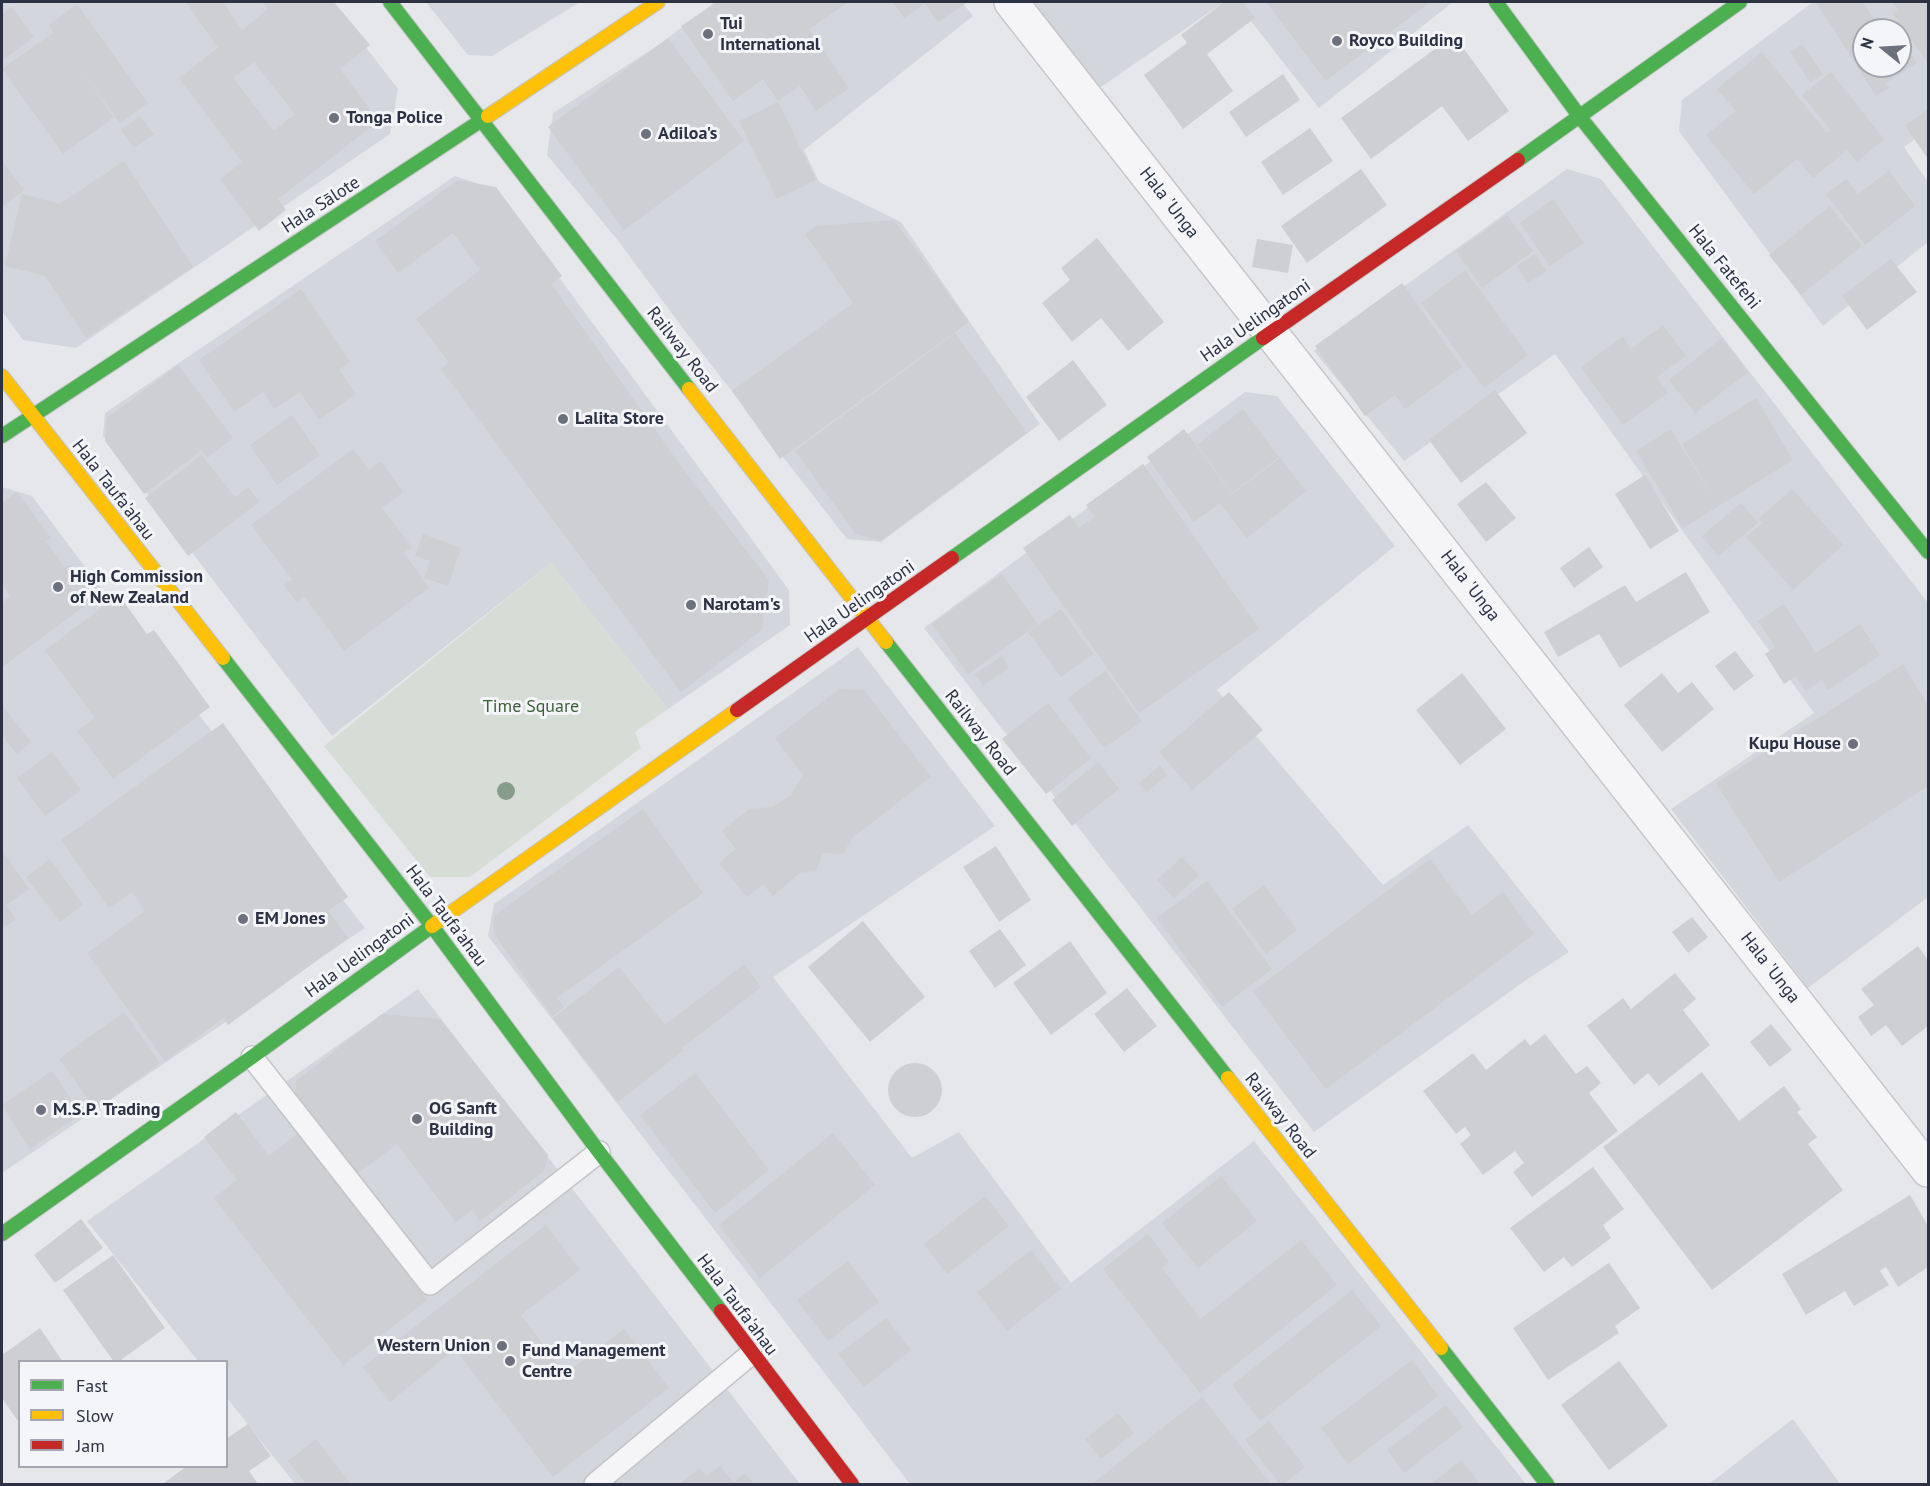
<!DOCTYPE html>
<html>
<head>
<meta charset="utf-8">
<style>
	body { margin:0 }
	#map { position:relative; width:1930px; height:1486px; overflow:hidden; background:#e6e7ea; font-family:"PT Sans",sans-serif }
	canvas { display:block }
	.frame { position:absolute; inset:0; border:3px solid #2c3244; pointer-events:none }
	.legend { position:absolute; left:18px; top:1360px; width:210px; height:108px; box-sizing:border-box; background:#f4f5f9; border:2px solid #a4a7b1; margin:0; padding:8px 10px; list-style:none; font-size:18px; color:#2c3244 }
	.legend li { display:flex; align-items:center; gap:12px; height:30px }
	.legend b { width:30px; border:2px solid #a4a7b1 }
	.north { position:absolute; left:1852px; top:18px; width:60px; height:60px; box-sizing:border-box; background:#f4f5f9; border:2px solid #a4a7b1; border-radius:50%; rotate:288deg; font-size:16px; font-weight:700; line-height:24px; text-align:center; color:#2c3244 }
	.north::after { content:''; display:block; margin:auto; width:21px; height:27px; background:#6d717e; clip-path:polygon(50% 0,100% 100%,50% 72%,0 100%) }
</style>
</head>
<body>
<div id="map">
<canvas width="1930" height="1486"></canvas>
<div class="frame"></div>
<ul class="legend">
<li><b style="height:8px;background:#4caf50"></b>Fast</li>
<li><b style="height:8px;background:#ffc107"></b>Slow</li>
<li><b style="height:8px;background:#c62828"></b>Jam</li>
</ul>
<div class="north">N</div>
</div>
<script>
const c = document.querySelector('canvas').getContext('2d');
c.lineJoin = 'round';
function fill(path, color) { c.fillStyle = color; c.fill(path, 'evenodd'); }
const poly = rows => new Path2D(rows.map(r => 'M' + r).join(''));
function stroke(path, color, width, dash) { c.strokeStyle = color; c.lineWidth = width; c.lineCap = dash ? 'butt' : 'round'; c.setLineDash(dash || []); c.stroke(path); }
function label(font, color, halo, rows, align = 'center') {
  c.font = font + ' "PT Sans",sans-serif'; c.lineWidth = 6; c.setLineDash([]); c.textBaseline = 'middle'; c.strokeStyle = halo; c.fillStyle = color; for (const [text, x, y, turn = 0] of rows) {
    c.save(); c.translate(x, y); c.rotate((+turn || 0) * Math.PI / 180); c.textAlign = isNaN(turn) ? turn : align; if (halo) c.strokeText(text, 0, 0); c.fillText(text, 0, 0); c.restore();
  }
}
fill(poly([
	[2,2,331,2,398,89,390,134,76,348,23,340,2,311],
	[426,2,580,2,492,56,468,55],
	[715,2,962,2,973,16,804,150,819,182,901,222,1040,424,881,542,847,539,688,335,616,238,547,155,553,113,660,44],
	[1031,2,1224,2,1101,87],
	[1236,2,1453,2,1319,108],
	[1813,2,1928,2,1928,130,1904,147,1928,182,1928,242,1823,326,1679,131,1682,100],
	[1864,30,1900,30,1900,66,1864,66],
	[1567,169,1601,179,1928,603,1928,897,1808,988,1671,809,1814,713,1555,354,1404,461,1314,351],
	[455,176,494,189,789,590,790,625,668,709,551,563,332,736,103,436,105,413],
	[1245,392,1277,396,1395,546,1217,690,1383,885,1468,825,1569,952,1526,980,1314,1132,924,628],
	[2,487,32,496,112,603,365,928,2,1173],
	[858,647,995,826,773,977,912,1158,959,1132,1071,1283,1254,1141,1526,1484,910,1484,488,936,494,904],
	[418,989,697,1350,800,1484,295,1484,227,1398,226,1362,198,1361,87,1221],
	[1793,1419,1840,1484,1709,1484]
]), '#d4d6dd');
fill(poly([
	[551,563,668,709,635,732,641,748,470,877,430,877,324,746]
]), '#d6ddd6');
fill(poly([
	[186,2,223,2,242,30,268,9,262,2,334,2,370,45,340,69,379,121,278,199,286,210,259,231,220,179,242,162,179,78,218,48],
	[254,62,295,114,274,131,233,78],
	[717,2,849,2,809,29,849,88,816,111,800,86,778,101,763,79,733,101,681,26],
	[893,2,968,2,938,22,925,3,904,18],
	[1224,2,1243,2,1255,18,1207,54,1233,91,1183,129,1144,75,1187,43,1181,35],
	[1266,2,1430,2,1326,81],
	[1816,2,1863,2,1881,30,1864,30,1864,66,1900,66,1900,36,1917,63,1886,83,1889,88,1876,96],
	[1892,2,1928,2,1928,63,1893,14,1898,10],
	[77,4,148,103,120,123,78,66,114,117,63,154,2,69,54,32,49,25],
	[12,7,34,37,2,61,2,14],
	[1454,35,1509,111,1468,141,1442,106,1371,159,1341,118],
	[668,38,744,141,624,230,548,127],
	[1802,44,1823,74,1810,82,1790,52],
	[1762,52,1827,133,1831,130,1802,95,1831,72,1884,139,1857,162,1847,150,1813,178,1797,159,1754,194,1706,135,1736,111,1717,89],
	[1283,74,1300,100,1246,137,1229,112],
	[778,102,816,180,777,199,739,121],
	[1928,109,1928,159,1905,126],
	[140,116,154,134,134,148,121,130],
	[1310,128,1333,161,1283,195,1261,162],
	[2,161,24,190,2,207],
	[124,161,193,267,86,338,45,276,5,266,22,194,60,204],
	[1361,169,1387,205,1307,263,1281,226],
	[1889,171,1915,206,1865,245,1826,194,1846,179,1858,194],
	[458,180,496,187,562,276,551,284,683,469,769,580,762,630,681,692,441,369,449,362,416,319,480,270,453,233,398,273,375,241],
	[1553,199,1584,243,1550,266,1520,223],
	[1830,206,1862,246,1801,295,1769,255],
	[1507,215,1533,251,1482,288,1456,251],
	[894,220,969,322,780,459,732,391,853,303,805,234,816,226],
	[1097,238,1164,322,1128,351,1101,318,1072,342,1042,303,1070,280,1061,268],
	[1257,239,1293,245,1288,273,1252,267],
	[1535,254,1547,271,1528,283,1517,266],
	[1891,259,1917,292,1867,330,1842,296],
	[1465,270,1528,355,1484,388,1421,303],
	[1402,283,1462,367,1405,409,1395,395,1365,416,1315,346],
	[301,289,350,362,339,370,356,394,319,420,300,392,274,409,263,392,234,412,199,360],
	[1663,325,1686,356,1657,377,1668,393,1623,425,1581,367,1623,337,1631,349],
	[955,333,1027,433,880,541,856,534,795,451],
	[1722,338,1748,372,1695,413,1669,380],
	[1073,360,1107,405,1059,441,1026,397],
	[178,365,233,438,207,458,202,450,144,494,105,441,107,418],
	[1495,390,1527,433,1461,483,1429,440],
	[1756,398,1793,460,1683,528,1636,451,1671,429,1714,500,1682,444],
	[1243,409,1279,457,1232,493,1197,445],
	[292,415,320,455,277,485,250,445],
	[1184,429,1232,494,1280,458,1306,491,1247,538,1220,503,1194,522,1147,457],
	[353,449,369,470,381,461,403,492,382,508,412,547,404,553,429,588,344,651,304,596,297,602,284,585,292,579,251,525],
	[202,455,235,497,248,487,259,502,188,556,145,498],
	[1143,464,1259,629,1139,713,1023,548,1070,515,1079,528,1095,517,1086,505],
	[1645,475,1679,531,1650,549,1615,494],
	[1486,482,1516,518,1486,542,1457,504],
	[1792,489,1843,545,1793,590,1746,537,1762,523,1758,519],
	[17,492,51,538,46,541,65,568,70,564,94,599,2,667,2,600,3,602,10,596,2,584,2,503],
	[1741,503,1758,523,1718,556,1702,536],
	[423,534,461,548,448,586,424,578,430,561,415,556],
	[1589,547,1603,567,1574,588,1560,568],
	[1686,572,1710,612,1620,668,1599,634,1558,657,1544,632,1625,585,1636,602],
	[1002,574,1038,624,968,674,932,624],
	[119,595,147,634,154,630,210,707,113,779,77,731,95,718,45,650],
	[1784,604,1816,653,1860,624,1880,655,1828,690,1822,680,1806,691,1796,676,1784,684,1765,654,1775,647,1758,621],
	[1061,609,1093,654,1061,677,1028,632],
	[1735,651,1754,676,1734,691,1715,666],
	[1002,656,1009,668,983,685,975,674],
	[1903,664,1928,705,1928,786,1779,882,1716,783],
	[1106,671,1142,721,1104,748,1068,698],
	[1462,673,1506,729,1460,765,1416,710],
	[1662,673,1678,693,1692,682,1714,709,1662,752,1624,705],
	[839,689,864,690,931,777,852,838,843,854,823,853,816,871,800,873,773,896,763,884,747,897,719,863,736,849,722,831,749,809,772,807,791,795,803,775,775,738],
	[1229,692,1263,730,1192,790,1159,752],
	[1048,703,1091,758,1046,794,1002,739],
	[2,705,31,742,17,754,2,735],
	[223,723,348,897,328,911,348,938,228,1025,223,1018,165,1061,87,953,145,911,132,892,109,908,61,840],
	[52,752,81,790,45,816,17,778],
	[1098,762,1119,789,1072,826,1052,800],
	[1160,766,1167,775,1147,792,1139,783],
	[643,809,703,893,557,998,564,1007,552,1016,495,935,493,920,496,914],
	[996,846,1031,900,999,922,963,867],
	[2,851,29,889,6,905,16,919,2,929],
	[1182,857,1199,875,1174,898,1157,880],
	[50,859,83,905,60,922,26,877],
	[1430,859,1472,915,1503,892,1534,934,1326,1089,1253,991],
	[1207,881,1272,969,1222,1007,1157,918],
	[1264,885,1297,930,1266,954,1232,909],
	[1692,917,1708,937,1688,953,1672,932],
	[863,921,925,997,870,1042,808,967],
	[1000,929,1026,965,995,988,969,951],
	[1070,941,1107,993,1051,1035,1013,983],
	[1918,946,1928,960,1928,1026,1902,1046,1886,1025,1871,1036,1858,1017,1874,1005,1861,989],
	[744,964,761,987,682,1048,684,1050,618,1102,553,1018,619,967,665,1025],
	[1675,973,1696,999,1683,1010,1710,1045,1659,1086,1648,1073,1634,1085,1587,1026,1623,998,1631,1009],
	[1127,988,1157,1026,1124,1052,1094,1014],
	[124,1012,160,1063,96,1110,59,1059],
	[382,1014,440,1019,548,1155,544,1171,480,1221,472,1210,456,1222,397,1144,355,1176,295,1095,296,1081],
	[1771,1024,1792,1050,1770,1067,1750,1042],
	[1545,1034,1576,1074,1587,1066,1601,1083,1589,1093,1618,1131,1532,1197,1513,1172,1524,1163,1515,1151,1483,1175,1460,1144,1471,1135,1465,1127,1456,1134,1423,1091,1473,1053,1486,1070,1525,1039,1530,1046],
	'888 1090a27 27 0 1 1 54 0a27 27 0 1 1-54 0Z',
	[52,1071,81,1114,30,1149,2,1105],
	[1702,1072,1739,1121,1784,1086,1801,1109,1797,1112,1817,1137,1808,1144,1843,1190,1712,1290,1603,1147],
	[695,1073,769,1170,715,1213,640,1115],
	[236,1112,269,1156,298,1133,427,1300,343,1365,214,1198,237,1180,204,1137],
	[833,1133,875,1185,760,1278,719,1225],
	[1593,1167,1624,1209,1603,1225,1611,1238,1572,1267,1564,1257,1544,1272,1510,1228],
	[1221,1176,1257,1221,1198,1268,1162,1223],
	[1910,1195,1928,1226,1928,1267,1898,1287,1886,1267,1880,1271,1889,1285,1854,1306,1845,1291,1806,1315,1782,1274],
	[985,1196,1009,1226,947,1274,924,1244],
	[81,1219,103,1248,55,1283,34,1255],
	[546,1225,580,1270,521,1315,565,1374,624,1329,669,1388,553,1477,455,1349,390,1402,363,1367],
	[1148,1234,1169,1262,1162,1268,1201,1319,1301,1240,1337,1285,1200,1393,1103,1269],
	[1031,1250,1061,1289,1007,1331,977,1292],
	[113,1255,165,1328,118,1362,114,1362,63,1290],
	[848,1261,879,1302,828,1341,797,1300],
	[1609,1263,1640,1308,1615,1326,1619,1333,1548,1380,1513,1328],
	[1352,1290,1381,1326,1260,1421,1232,1385],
	[886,1318,911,1350,864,1387,838,1354],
	[40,1328,63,1362,20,1362,20,1424,2,1398,2,1355],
	[1412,1360,1438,1396,1348,1464,1321,1428],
	[1619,1361,1668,1426,1609,1470,1561,1405],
	[1202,1397,1271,1484,1092,1484,1136,1449],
	[1446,1405,1463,1427,1404,1473,1387,1450],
	[1118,1413,1134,1433,1101,1459,1085,1439],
	[1269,1421,1305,1467,1283,1484,1280,1484,1245,1440],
	[248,1424,271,1456,249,1471,258,1484,165,1484,164,1483,187,1466,226,1466,226,1439],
	[316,1439,351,1484,306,1484,288,1461],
	[1461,1460,1480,1484,1431,1484],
	[720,1466,733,1482,745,1473,754,1484,679,1484,700,1468,707,1476]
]), '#cecfd2');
const lane = poly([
	[252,1057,430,1284,599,1152],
	[595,1484,751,1354]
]);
const street = poly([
	[1011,2,1928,1170]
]);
const fast = poly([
	[390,2,689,389],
	[1496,2,1580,117,1928,552],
	[1518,160,1740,2],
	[2,436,488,116],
	[952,558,1263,338],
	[886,642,1228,1078],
	[223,658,432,926,599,1152,721,1311],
	[2,1234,252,1057,432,926],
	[1441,1348,1547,1484]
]);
const slow = poly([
	[488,116,658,2],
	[2,376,223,658],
	[689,389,886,642],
	[432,926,737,710],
	[1228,1078,1441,1348]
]);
const jam = poly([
	[1263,338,1518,160],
	[737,710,952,558],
	[721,1311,852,1484]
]);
stroke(lane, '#c4c5c8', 24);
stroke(street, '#c4c5c8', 36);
stroke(fast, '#c4c5c8', 16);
stroke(slow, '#c4c5c8', 16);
stroke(jam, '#c4c5c8', 16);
stroke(lane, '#f5f5f7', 21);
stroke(street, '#f5f5f7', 33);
stroke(fast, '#4caf50', 14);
stroke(slow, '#ffc107', 14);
stroke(jam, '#c62828', 14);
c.fillStyle = '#889d89';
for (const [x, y] of [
	[506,791]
]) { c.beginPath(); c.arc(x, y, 9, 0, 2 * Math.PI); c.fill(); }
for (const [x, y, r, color] of [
	[708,34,6,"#6d717e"],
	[1337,41,6,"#6d717e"],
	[334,118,6,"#6d717e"],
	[646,134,6,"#6d717e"],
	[563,419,6,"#6d717e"],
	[58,587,6,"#6d717e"],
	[691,605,6,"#6d717e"],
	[1853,744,6,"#6d717e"],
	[243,919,6,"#6d717e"],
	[41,1110,6,"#6d717e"],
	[417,1119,6,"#6d717e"],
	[502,1346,6,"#6d717e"],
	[510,1361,6,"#6d717e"]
]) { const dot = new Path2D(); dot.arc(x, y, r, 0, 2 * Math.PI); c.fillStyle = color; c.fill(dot); stroke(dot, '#f4f5f9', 2); }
label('bold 18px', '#2c3244', '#f4f5f9', [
	["Tui",720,24],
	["International",720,45],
	["Royco Building",1349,41],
	["Tonga Police",346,118],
	["Adiloa's",658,134],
	["Lalita Store",575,419],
	["High Commission",70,577],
	["of New Zealand",70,598],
	["Narotam's",703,605],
	["Kupu House",1841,744,"right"],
	["EM Jones",255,919],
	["OG Sanft",429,1109],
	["Building",429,1130],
	["M.S.P. Trading",53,1110],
	["Western Union",490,1346,"right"],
	["Fund Management",522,1351],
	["Centre",522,1372]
], 'left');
label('18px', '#2c3244', '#f4f5f9', [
	["Hala 'Unga",1169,203,52],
	["Hala Sālote",321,205,-33],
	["Hala Fatefehi",1724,267,51],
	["Hala Uelingatoni",1256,321,-35],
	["Railway Road",682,350,52],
	["Hala Taufa'ahau",113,490,52],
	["Hala 'Unga",1470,586,52],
	["Hala Uelingatoni",860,602,-35],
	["Railway Road",980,733,52],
	["Hala Taufa'ahau",446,916,53],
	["Hala Uelingatoni",360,956,-36],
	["Hala 'Unga",1770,968,52],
	["Railway Road",1280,1116,52],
	["Hala Taufa'ahau",737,1305,53]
]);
label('18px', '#3c6039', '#f4f5f9', [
	["Time Square",531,707]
]);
</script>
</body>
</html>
